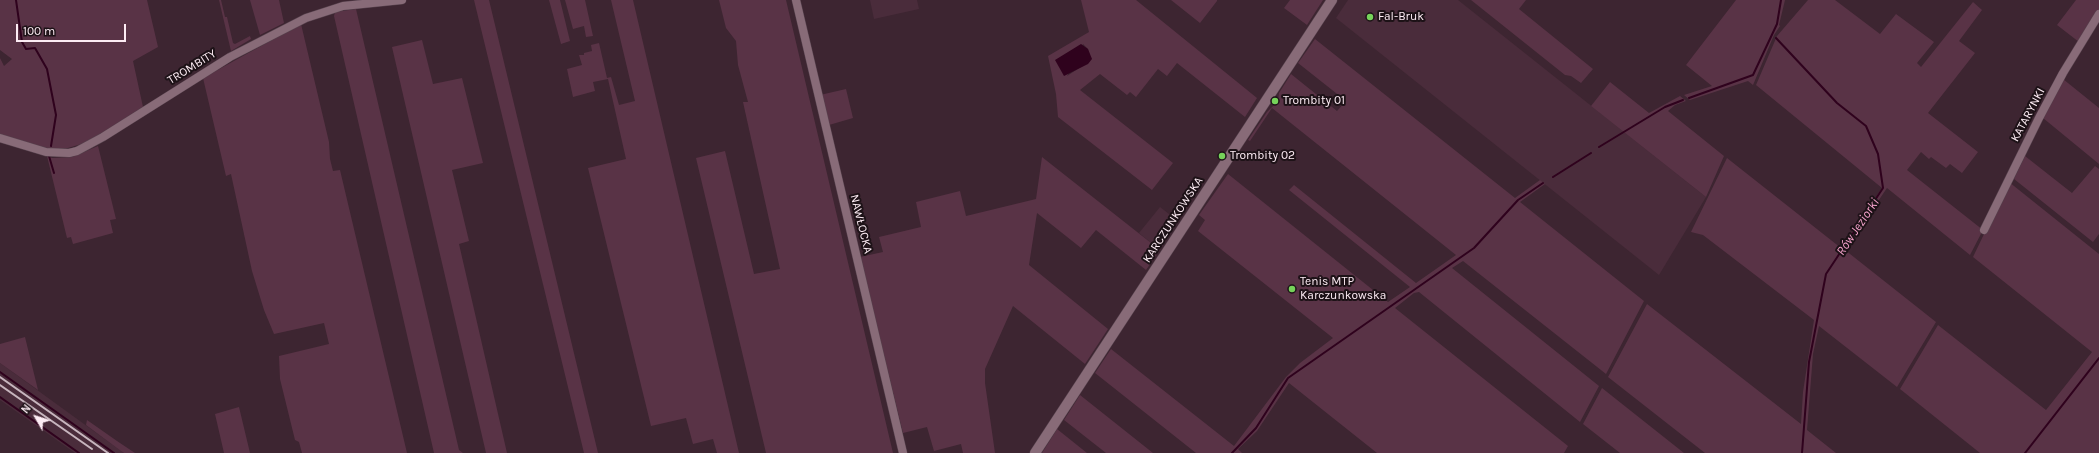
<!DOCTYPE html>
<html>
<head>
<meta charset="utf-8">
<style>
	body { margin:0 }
	#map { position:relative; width:2099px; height:453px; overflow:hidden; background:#3d2531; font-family:Karla,sans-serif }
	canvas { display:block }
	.north { position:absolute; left:16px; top:397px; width:40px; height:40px; -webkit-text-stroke:3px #1d1217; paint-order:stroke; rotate:309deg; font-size:11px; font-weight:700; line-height:16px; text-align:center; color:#fdecf4 }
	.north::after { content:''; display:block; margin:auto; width:14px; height:18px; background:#fdecf4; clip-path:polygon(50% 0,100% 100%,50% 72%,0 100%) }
	.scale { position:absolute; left:16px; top:24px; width:110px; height:18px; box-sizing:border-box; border:2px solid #fdecf4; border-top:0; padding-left:5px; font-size:12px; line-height:14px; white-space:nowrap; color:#fdecf4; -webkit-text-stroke:3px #1d1217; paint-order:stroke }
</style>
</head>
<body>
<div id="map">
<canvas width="2099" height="453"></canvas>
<div class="north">N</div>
<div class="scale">100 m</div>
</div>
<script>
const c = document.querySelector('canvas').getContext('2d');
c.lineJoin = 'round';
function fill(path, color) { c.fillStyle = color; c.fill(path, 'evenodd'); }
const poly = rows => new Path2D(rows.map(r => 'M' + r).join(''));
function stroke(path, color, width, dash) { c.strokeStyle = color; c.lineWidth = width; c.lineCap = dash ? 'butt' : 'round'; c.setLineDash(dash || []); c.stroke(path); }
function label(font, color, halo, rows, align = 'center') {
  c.font = font + ' Karla,sans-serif'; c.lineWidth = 4; c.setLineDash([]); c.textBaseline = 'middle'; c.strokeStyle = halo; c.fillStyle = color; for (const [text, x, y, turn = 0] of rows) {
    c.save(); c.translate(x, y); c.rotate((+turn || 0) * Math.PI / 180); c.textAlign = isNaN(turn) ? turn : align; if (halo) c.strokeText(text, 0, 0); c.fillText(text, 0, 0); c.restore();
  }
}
fill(poly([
	[870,0,917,0,919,9,874,19],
	[1348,0,1458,0,1706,197,1659,275,1336,18],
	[1160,207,1178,221,1160,250,1139,233],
	[0,363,73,416,124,453,75,453,0,400]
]), '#4a2c3b');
fill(poly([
	[0,0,147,0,158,47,133,61,143,107,88,142,68,148,50,149,0,135,0,58,4,66,12,59,0,50],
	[219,0,221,0,225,17,227,17,233,43,235,44,250,36,251,39,231,51],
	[250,0,279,0,284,23,260,35],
	[474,0,489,0,598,453,584,453],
	[549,0,560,0,570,41,561,44],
	[565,0,585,0,593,36,586,37,584,26,573,29],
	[611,0,633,0,739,453,717,453,713,439,693,444,686,418,651,426,588,168,626,159,608,79,593,82,595,91,573,97,567,69,582,65,579,55,584,55,584,53,592,51,591,45,599,43,607,78,611,77,619,105,635,101],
	[719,0,786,0,893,453,766,453,696,158,725,151,754,274,780,269,743,102,748,102,738,65,736,41,726,28],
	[1081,0,1136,0,1257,98,1245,117,1177,63,1167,76,1158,69,1136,97,1130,92,1127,95,1100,74,1080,90,1173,163,1152,190,1058,117,1056,94,1048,56,1089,32],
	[1083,44,1088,49,1090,61,1067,76],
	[1171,0,1217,0,1217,1,1200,23],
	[1290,0,1323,0,1307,25,1284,8],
	[1471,0,1526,0,1519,9,1593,69,1581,83,1571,76,1565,75],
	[1736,0,1785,0,1779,25,1780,26,1774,35,1753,85,1748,81,1690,100,1684,95,1712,86,1686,65],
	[1808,0,1835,0,1880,34,1896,14,1934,42,1917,63,1921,67,1973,2,1982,10,1959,41,1975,53,1928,113,1978,152,1962,173,1950,164,1946,168,1931,157,1929,159,1921,152,1907,170,1983,230,1970,255,1887,188,1845,250,1936,322,1897,387,1819,326,1813,354,1807,430,1836,453,1705,453,1608,377,1647,304,1801,424,1803,392,1814,320,1703,235,1691,232,1727,158,1841,248,1882,188,1756,85,1777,36],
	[2076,0,2099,0,2099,9,2079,42,2057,25],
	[356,9,459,450,463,453,434,453,334,16,335,12],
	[301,24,329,142,330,159,333,171,340,170,407,453,302,453,299,442,295,440,280,379,279,356,329,344,324,323,274,334,264,310,252,271,231,174,226,176,203,78],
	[1315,39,1515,198,1540,180,1545,184,1520,202,1644,301,1606,374,1463,261,1452,268,1599,386,1580,422,1419,292,1414,293,1395,308,1568,446,1564,453,1377,453,1289,383,1257,431,1238,449,1242,453,1196,453,1095,373,1111,349,1234,446,1286,377,1300,363,1333,338,1198,231,1205,220,1199,215,1228,174,1388,302,1410,287,1289,190,1294,185,1416,283,1456,255,1272,108,1250,141,1248,140,1267,112,1278,101,1279,93,1291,74,1337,111,1346,101,1298,63],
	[422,40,433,84,462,78,483,163,452,170,469,241,459,244,507,453,486,453,392,47],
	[2063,79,2099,108,2099,164,2043,118],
	[1610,82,1649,113,1680,96,1686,101,1675,105,1668,111,1724,156,1706,197,1591,106],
	[846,89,853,118,829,125,820,95],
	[98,146,116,219,110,220,113,233,73,244,71,237,67,238,47,156,52,158,72,157],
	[2025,156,2072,193,2095,166,2099,169,2099,234,2093,242,2014,179],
	[1042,157,1160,250,1146,270,1096,230,1081,248,1037,213,1029,265,1108,329,1085,364,1013,306,985,369,985,383,995,453,963,453,961,444,934,451,927,427,903,433,860,257,883,252,879,237,921,227,916,202,960,191,966,216,1036,199],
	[2009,182,2099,254,2099,453,1980,453,1900,389,1938,325,2046,410,2092,352,1973,257],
	[25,337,38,390,0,363,0,344],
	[1602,388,1684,453,1620,453,1583,424],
	[1080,395,1153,453,1106,453,1064,420],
	[239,407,250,453,224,453,215,414],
	[87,420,117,441,135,453,124,453,121,451,86,425],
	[1057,429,1087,453,1042,453]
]), '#593346');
fill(poly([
	[1081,44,1088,49,1092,59,1088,64,1064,76,1055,60]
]), '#2f021d');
stroke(poly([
	[16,0,22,42,26,49,35,48,47,69,56,115,51,146],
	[1776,38,1837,103,1866,126,1878,154,1883,188,1826,274,1809,362,1802,453],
	[1689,98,1753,75,1777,24,1781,0],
	[1599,147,1665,107,1683,100],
	[49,156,54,173],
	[1553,177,1591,153],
	[0,372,114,453],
	[0,397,79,453],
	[1232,453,1256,428,1288,378,1474,248,1518,200,1543,183],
	[2025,453,2099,358]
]), '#2f021d', 2);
const minor = poly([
	[796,0,903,453],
	[0,138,46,152,69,153,77,151,103,137,230,57,306,18,343,6,402,0],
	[1984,230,2039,118,2063,73,2099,14]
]);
const tertiary = poly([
	[1035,453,1332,0]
]);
stroke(minor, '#57434e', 9);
stroke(tertiary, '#57434e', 11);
stroke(minor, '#886b78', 8);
stroke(tertiary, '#886b78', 10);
stroke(poly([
	[0,377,108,453],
	[0,385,92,449]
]), '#c7b5be', 2);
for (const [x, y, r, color] of [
	[1370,17,4,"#76d25a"],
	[1275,101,4,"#76d25a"],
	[1222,156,4,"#76d25a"],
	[1292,289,4,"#76d25a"]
]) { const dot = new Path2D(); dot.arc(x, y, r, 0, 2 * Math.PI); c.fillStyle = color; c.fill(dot); stroke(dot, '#1d1217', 1.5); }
label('12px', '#fdecf4', '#1d1217', [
	["Fal-Bruk",1378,17],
	["Trombity 01",1283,101],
	["Trombity 02",1230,156],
	["Tenis MTP",1300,282],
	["Karczunkowska",1300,296]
], 'left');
label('12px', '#fdecf4', '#1d1217', [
	["TROMBITY",192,67,-32],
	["KATARYNKI",2028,115,-62],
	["KARCZUNKOWSKA",1173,220,-57],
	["NAWŁOCKA",861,224,76]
]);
label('italic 13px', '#f6a3cc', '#1d1217', [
	["Rów Jeziorki",1858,227,-56]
]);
</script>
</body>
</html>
